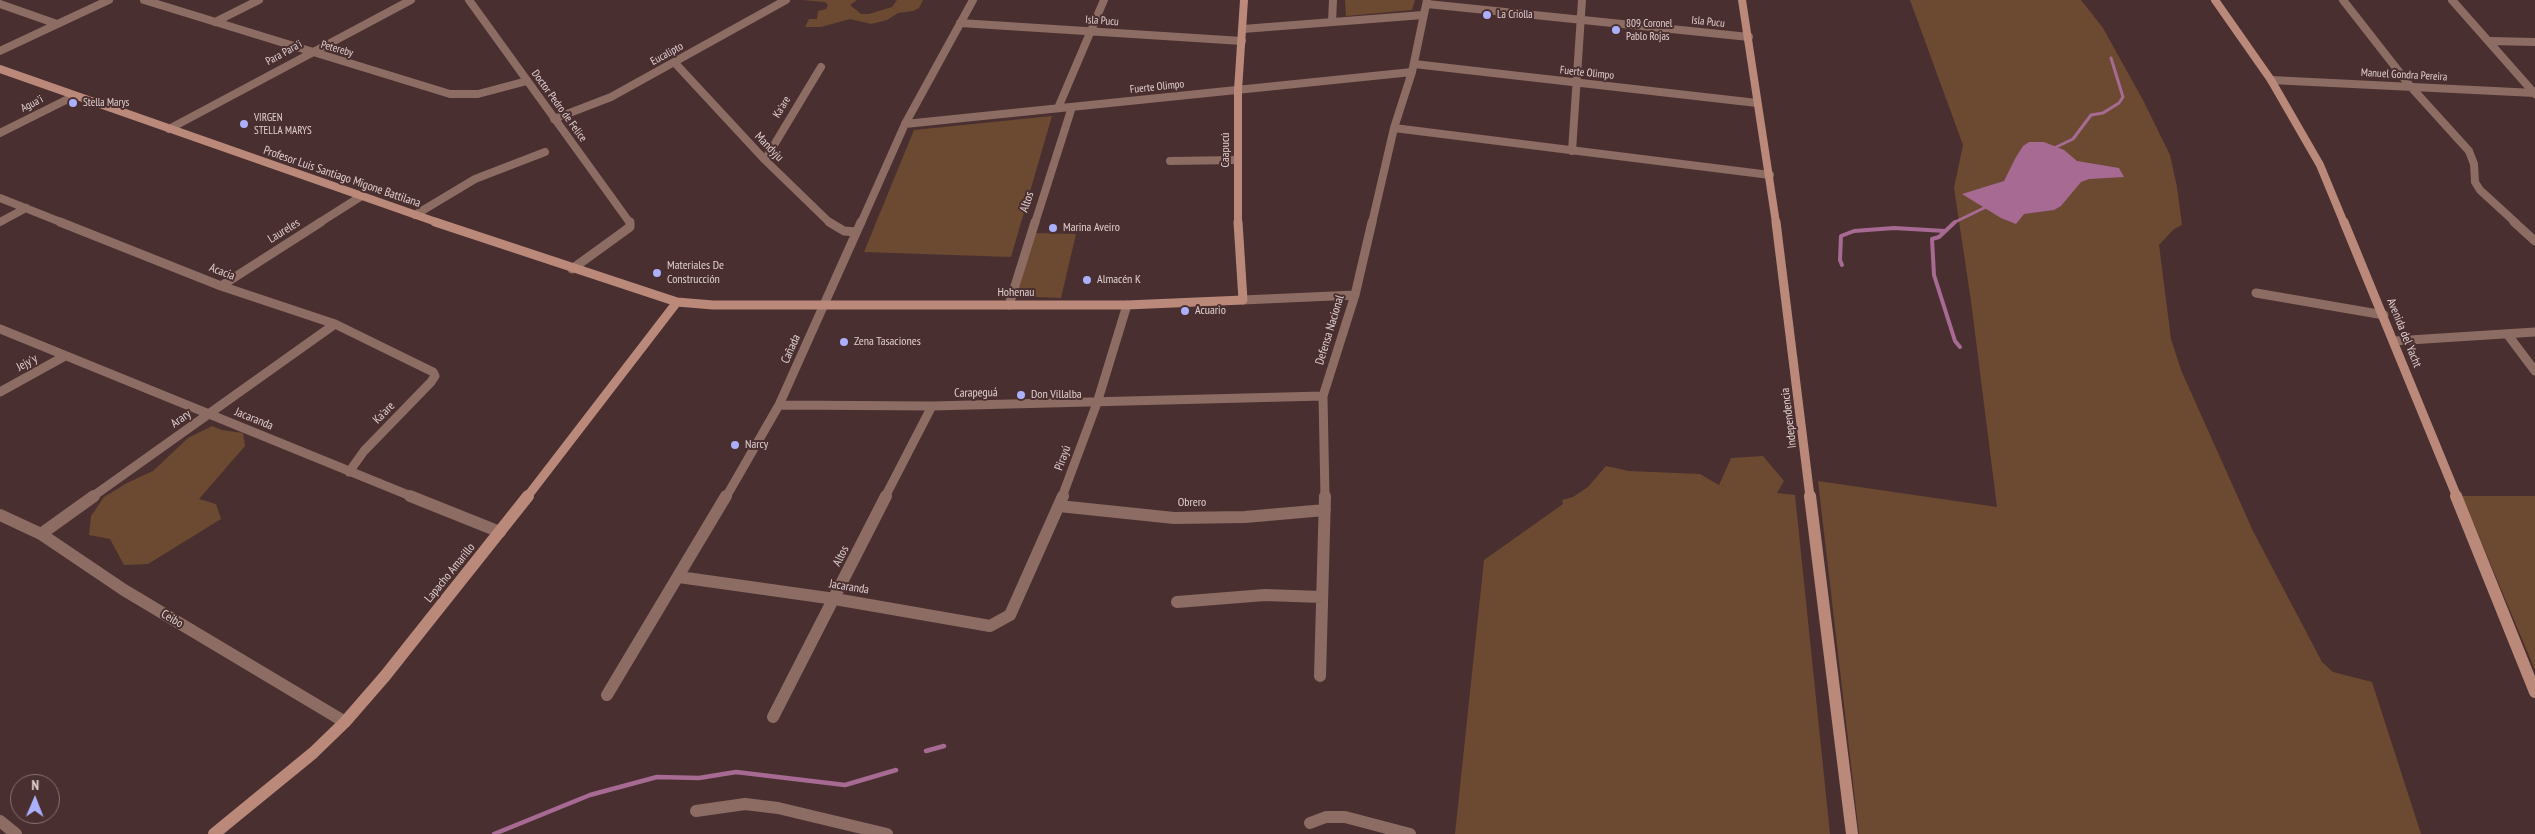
<!DOCTYPE html>
<html>
<head>
<meta charset="utf-8">
<style>
	body { margin:0 }
	#map { position:relative; width:2535px; height:834px; overflow:hidden; background:#4a2f30; font-family:"PT Sans Narrow",sans-serif }
	canvas { display:block }
	.north { position:absolute; left:10px; top:774px; width:50px; height:50px; box-sizing:border-box; background:#4a2f30; border:1px solid #866f6f; border-radius:50%; rotate:1deg; font-size:14px; font-weight:700; line-height:20px; text-align:center; color:#e0cece }
	.north::after { content:''; display:block; margin:auto; width:18px; height:22px; background:#aab0fb; clip-path:polygon(50% 0,100% 100%,50% 72%,0 100%) }
</style>
</head>
<body>
<div id="map">
<canvas width="2535" height="834"></canvas>
<div class="north">N</div>
</div>
<script>
const c = document.querySelector('canvas').getContext('2d');
c.lineJoin = 'round';
function fill(path, color) { c.fillStyle = color; c.fill(path, 'evenodd'); }
const poly = rows => new Path2D(rows.map(r => 'M' + r).join(''));
function stroke(path, color, width, dash) { c.strokeStyle = color; c.lineWidth = width; c.lineCap = dash ? 'butt' : 'round'; c.setLineDash(dash || []); c.stroke(path); }
function label(font, color, halo, rows, align = 'center') {
  c.font = font + ' "PT Sans Narrow",sans-serif'; c.lineWidth = 4; c.setLineDash([]); c.textBaseline = 'middle'; c.strokeStyle = halo; c.fillStyle = color; for (const [text, x, y, turn = 0] of rows) {
    c.save(); c.translate(x, y); c.rotate((+turn || 0) * Math.PI / 180); c.textAlign = isNaN(turn) ? turn : align; if (halo) c.strokeText(text, 0, 0); c.fillText(text, 0, 0); c.restore();
  }
}
fill(poly([
	[802,0,857,0,850,5,861,14,869,14,892,7,897,0,923,0,919,8,913,11,898,13,887,20,871,24,850,19,821,27,805,27,809,19,817,19,818,11,826,9,828,5,825,2],
	[1345,0,1415,0,1412,10,1346,16],
	[1910,0,2081,0,2103,28,2144,102,2170,155,2177,187,2182,225,2174,229,2159,245,2171,339,2181,370,2253,531,2322,662,2333,672,2372,682,2421,834,1859,834,1818,481,1997,507,1971,301,1954,188,1963,145],
	[1052,116,1011,257,864,252,914,130],
	[1033,233,1076,234,1061,298,1014,296],
	[212,426,222,430,243,433,245,446,199,499,216,504,221,519,148,564,124,565,110,539,89,535,91,516,104,497,127,483,153,471,188,438],
	[1763,456,1784,481,1777,493,1795,495,1830,834,1455,834,1484,560,1563,504,1562,500,1573,497,1588,487,1606,466,1629,471,1700,474,1719,485,1731,458],
	[2462,496,2535,496,2535,670]
]), '#6b4a31');
fill(poly([
	[2029,142,2044,142,2064,150,2077,161,2119,168,2124,177,2089,179,2081,182,2061,206,2054,210,2024,214,2016,224,2001,218,1962,194,2004,181,2016,157,2023,146]
]), '#a66a93');
stroke(poly([
	[2052,149,2073,139,2091,115,2103,113,2119,103,2123,97,2111,58],
	[1953,223,1988,206]
]), '#a66a93', 3);
stroke(poly([
	[1955,222,1939,237,1932,239,1934,275,1955,341,1960,347],
	[1842,265,1840,260,1841,236,1854,231,1894,228,1945,231]
]), '#a66a93', 4);
stroke(poly([
	[926,751,944,746],
	[494,834,590,795,657,777,699,778,736,772,845,785,896,770]
]), '#a66a93', 4.5);
stroke(poly([
	[144,0,450,94,478,94,527,81],
	[469,0,630,223],
	[2343,0,2411,87,2469,151,2474,164,2475,182,2480,190,2516,223],
	[2452,0,2535,94],
	[0,4,57,24],
	[1427,4,1749,37],
	[215,22,259,0],
	[1332,22,1333,0],
	[960,23,1242,41],
	[1243,29,1423,15],
	[2490,41,2535,42],
	[0,51,109,0],
	[675,63,765,160,830,223],
	[1414,64,1757,103],
	[2271,80,2535,93],
	[1058,108,1104,0],
	[554,119,611,97,786,0],
	[905,124,1412,72],
	[1394,128,1770,175],
	[169,129,411,0],
	[0,133,74,96],
	[1572,151,1582,0],
	[765,160,821,67],
	[1170,161,1237,160],
	[0,198,63,223],
	[415,215,475,179,545,152],
	[0,222,26,208],
	[319,223,360,197],
	[861,223,905,124,973,0],
	[1035,223,1072,107],
	[1372,223,1394,128,1412,72,1427,0]
]), '#8c6c63', 8);
stroke(poly([
	[60,222,221,286,335,324,433,372,435,376,431,382,364,451,349,472],
	[829,222,844,231,856,232],
	[2514,222,2535,241],
	[572,269,630,227,630,222],
	[221,286,321,222],
	[2256,293,2384,315],
	[1243,300,1355,295],
	[1009,305,1035,222],
	[0,329,413,497],
	[2508,335,2535,371],
	[2394,341,2535,332],
	[0,392,65,356],
	[779,405,932,406,1323,396],
	[92,497,335,324],
	[726,497,779,405,861,222],
	[885,497,932,406],
	[1062,497,1097,403,1127,305],
	[1325,497,1323,396,1355,295,1372,222]
]), '#8c6c63', 9);
stroke(poly([
	[410,496,500,532],
	[1059,506,1174,518,1245,517,1325,510],
	[0,515,41,534,124,590,345,722],
	[41,534,94,496],
	[679,577,835,599,990,626,1010,615,1063,496],
	[1177,602,1265,595,1322,597],
	[1320,676,1325,496],
	[607,695,726,496],
	[773,717,886,496],
	[696,811,745,804,778,808,887,834],
	[0,821,16,834],
	[1310,823,1326,817,1345,817,1410,834]
]), '#8c6c63', 12);
stroke(poly([
	[1742,0,1776,223],
	[2215,0,2271,80,2320,165,2344,223],
	[0,69,439,223],
	[1238,223,1238,90,1244,0]
]), '#ba897a', 8);
stroke(poly([
	[435,222,677,302,713,305,1127,305,1243,300,1238,222],
	[1776,222,1810,497],
	[2344,222,2457,497],
	[527,497,677,302]
]), '#ba897a', 9);
stroke(poly([
	[1810,496,1852,834],
	[2456,496,2535,692],
	[214,834,313,753,345,722,385,676,528,496]
]), '#ba897a', 12);
for (const [x, y, r, color] of [
	[1487,15,5,"#aab0fb"],
	[1616,30,5,"#aab0fb"],
	[73,103,5,"#aab0fb"],
	[244,124,5,"#aab0fb"],
	[1053,228,5,"#aab0fb"],
	[657,273,5,"#aab0fb"],
	[1087,280,5,"#aab0fb"],
	[1185,311,5,"#aab0fb"],
	[844,342,5,"#aab0fb"],
	[1021,395,5,"#aab0fb"],
	[735,445,5,"#aab0fb"]
]) { const dot = new Path2D(); dot.arc(x, y, r, 0, 2 * Math.PI); c.fillStyle = color; c.fill(dot); stroke(dot, '#4a2f30', 2); }
label('11px', '#e0cece', '#4a2f30', [
	["La Criolla",1497,15],
	["809 Coronel",1626,24],
	["Pablo Rojas",1626,37],
	["Stella Marys",83,103],
	["VIRGEN",254,118],
	["STELLA MARYS",254,131]
], 'left');
label('11px', '#e0cece', '#4a2f30', [
	["Isla Pucu",1102,21,4],
	["Isla Pucu",1708,22,6],
	["Petereby",337,49,16],
	["Para Para'i",284,53,-29],
	["Eucalipto",667,54,-29],
	["Fuerte Olimpo",1587,73,6],
	["Manuel Gondra Pereira",2404,75,3],
	["Fuerte Olimpo",1157,87,-6],
	["Agua'i",32,104,-27],
	["Doctor Pedro de Felice",559,106,54],
	["Ka'are",782,107,-59]
]);
label('12px', '#e0cece', '#4a2f30', [
	["Mandyju",769,147,46],
	["Caapucú",1226,150,-90],
	["Profesor Luis Santiago Migone Battilana",342,177,19],
	["Altos",1027,202,-72],
	["Laureles",284,231,-32],
	["Acacia",222,272,21],
	["Hohenau",1016,293],
	["Defensa Nacional",1330,330,-73],
	["Avenida del Yacht",2404,333,68],
	["Cañada",791,349,-66],
	["Jejy'y",27,363,-29],
	["Carapeguá",976,393,-1],
	["Ka'are",384,413,-46],
	["Independencia",1789,418,-97],
	["Arary",181,419,-35],
	["Jacaranda",254,419,22],
	["Pirayú",1063,458,-70],
	["Obrero",1192,503],
	["Altos",841,556,-63],
	["Lapacho Amarillo",450,573,-51],
	["Jacaranda",849,587,9],
	["Ceibo",172,619,31]
]);
label('12px', '#e0cece', '#4a2f30', [
	["Marina Aveiro",1063,228],
	["Materiales De",667,266],
	["Construcción",667,280],
	["Almacén K",1097,280],
	["Acuario",1195,311],
	["Zena Tasaciones",854,342],
	["Don Villalba",1031,395],
	["Narcy",745,445]
], 'left');
</script>
</body>
</html>
